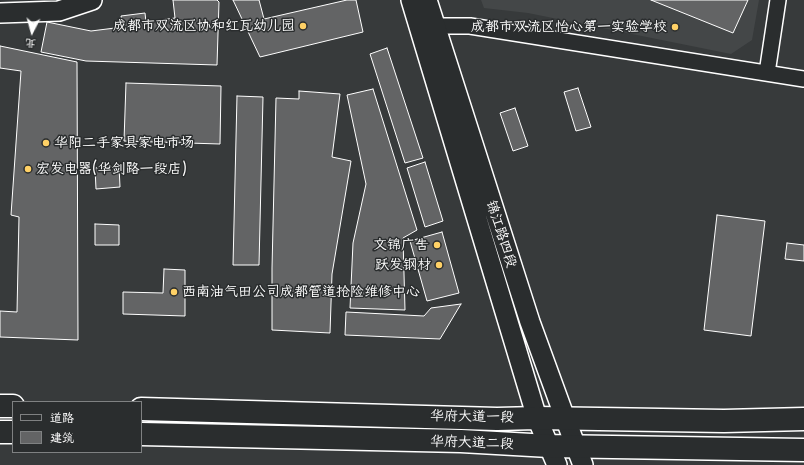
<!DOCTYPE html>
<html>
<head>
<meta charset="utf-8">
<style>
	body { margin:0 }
	#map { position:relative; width:804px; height:465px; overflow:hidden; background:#373a3b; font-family:"Playpen Sans","LXGW WenKai TC",sans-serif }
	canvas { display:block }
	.legend { position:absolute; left:12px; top:401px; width:130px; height:52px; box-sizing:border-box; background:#2a2d2e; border:1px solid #7f8182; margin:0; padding:5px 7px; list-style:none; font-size:12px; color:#fff }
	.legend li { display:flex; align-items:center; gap:8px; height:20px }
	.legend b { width:20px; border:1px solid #7f8182 }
	.north { position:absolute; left:12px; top:12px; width:40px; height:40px; -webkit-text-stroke:3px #2a2d2e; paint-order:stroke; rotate:186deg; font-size:11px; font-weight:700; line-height:16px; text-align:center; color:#fff }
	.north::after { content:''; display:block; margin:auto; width:14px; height:18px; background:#fff; clip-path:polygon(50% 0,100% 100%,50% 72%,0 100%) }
</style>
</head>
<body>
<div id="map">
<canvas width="804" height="465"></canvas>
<ul class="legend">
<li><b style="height:5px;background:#2a2d2e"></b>道路</li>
<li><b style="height:11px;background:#636465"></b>建筑</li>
</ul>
<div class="north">北</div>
</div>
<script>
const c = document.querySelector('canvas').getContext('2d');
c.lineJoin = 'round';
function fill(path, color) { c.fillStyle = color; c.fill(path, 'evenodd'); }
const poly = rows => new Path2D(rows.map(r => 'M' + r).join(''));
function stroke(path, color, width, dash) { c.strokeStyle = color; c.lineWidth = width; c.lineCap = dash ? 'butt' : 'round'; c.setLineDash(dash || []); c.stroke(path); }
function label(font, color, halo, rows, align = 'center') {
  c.font = font + ' "Playpen Sans","LXGW WenKai TC",sans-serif'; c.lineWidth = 3; c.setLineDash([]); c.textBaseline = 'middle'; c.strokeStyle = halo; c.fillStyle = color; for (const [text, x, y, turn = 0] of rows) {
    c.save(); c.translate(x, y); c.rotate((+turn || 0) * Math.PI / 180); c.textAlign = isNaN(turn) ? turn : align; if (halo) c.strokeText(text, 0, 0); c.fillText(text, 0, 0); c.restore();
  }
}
fill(poly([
	[481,0,759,0,752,40,731,54,528,13,484,8]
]), '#444748');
const building = poly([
	[173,0,217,0,219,2,217,65,86,61,41,52,47,22,91,31,123,27,121,16,145,13,146,22,175,18,173,0],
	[233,0,259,0,264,19,347,0,356,0,363,32,260,57,233,0],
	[651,0,748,0,733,33,651,0],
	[0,46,77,62,78,340,0,337,0,311,17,312,19,217,11,215,21,71,0,68,0,46],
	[387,48,423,158,405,163,370,54,387,48],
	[126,83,221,86,220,144,124,141,126,83],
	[578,88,591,127,576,131,564,92,578,88],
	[373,89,417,230,403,238,405,310,350,308,353,243,366,184,347,95,373,89],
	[299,91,340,94,332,157,351,161,332,274,330,333,272,330,272,268,276,98,299,99,299,91],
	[237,96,263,97,259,265,233,265,237,96],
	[515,108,528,146,513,151,500,113,515,108],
	[425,162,443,221,425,227,407,168,425,162],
	[119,166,120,187,96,189,95,168,119,166],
	[717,215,765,221,751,336,704,330,717,215],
	[95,224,119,225,119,245,95,245,95,224],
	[442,232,459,293,427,301,410,241,442,232],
	[787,243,804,245,804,261,785,259,787,243],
	[164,269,185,270,185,316,123,314,123,292,163,293,164,269],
	[461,304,440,339,345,335,346,312,424,316,431,308,461,304]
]);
fill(building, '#636465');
stroke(building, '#fff', 1);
const minor = poly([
	[427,30,435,26,470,26,804,79],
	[767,73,778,0]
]);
const tertiary = poly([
	[411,0,537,418,557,465],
	[427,0,530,322,565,418,583,465],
	[0,13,59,11,92,0]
]);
const secondary = poly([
	[0,406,13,406],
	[141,409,497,419,537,418,724,421,804,419],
	[0,432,13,432],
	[141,434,461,441,549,446,804,450]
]);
stroke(minor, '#fff', 18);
stroke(tertiary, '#fff', 22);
stroke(secondary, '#fff', 25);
stroke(minor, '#2a2d2e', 15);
stroke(tertiary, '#2a2d2e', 19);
stroke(secondary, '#2a2d2e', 22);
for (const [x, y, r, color] of [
	[303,26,4,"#ffd166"],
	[675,27,4,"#ffd166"],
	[46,143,4,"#ffd166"],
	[28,169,4,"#ffd166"],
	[437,245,4,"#ffd166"],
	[439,265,4,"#ffd166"],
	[174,292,4,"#ffd166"]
]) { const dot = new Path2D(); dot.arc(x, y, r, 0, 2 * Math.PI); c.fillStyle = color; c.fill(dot); stroke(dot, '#2a2d2e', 1.5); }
label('14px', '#fff', '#2a2d2e', [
	["成都市双流区协和红瓦幼儿园",295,26],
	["成都市双流区怡心第一实验学校",667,27],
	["华阳二手家具家电市场",54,143,"left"],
	["宏发电器(华剑路一段店)",36,169,"left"],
	["文锦广告",429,245],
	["跃发钢材",431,265],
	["西南油气田公司成都管道抢险维修中心",182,292,"left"]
], 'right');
label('14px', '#fff', '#2a2d2e', [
	["锦江路四段",501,234,72],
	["华府大道一段",472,417,1],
	["华府大道二段",472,443,2]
]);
</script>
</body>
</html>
